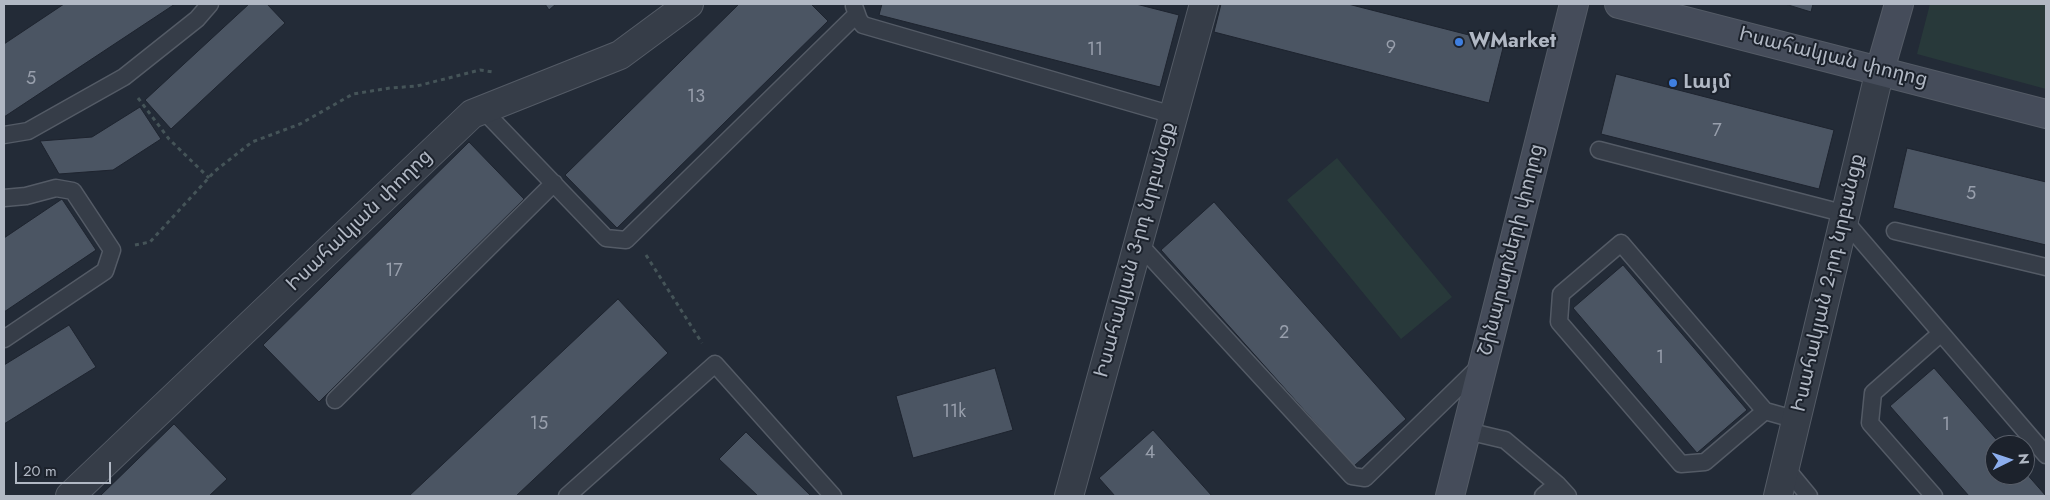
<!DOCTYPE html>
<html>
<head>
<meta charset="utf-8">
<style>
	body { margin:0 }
	#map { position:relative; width:2050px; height:500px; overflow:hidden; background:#232b37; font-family:Jost,sans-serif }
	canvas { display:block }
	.frame { position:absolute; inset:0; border:5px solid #b1b8c4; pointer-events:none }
	.north { position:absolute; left:1985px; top:435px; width:50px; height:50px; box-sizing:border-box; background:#1c222c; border:1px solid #585e69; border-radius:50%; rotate:86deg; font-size:14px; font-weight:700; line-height:20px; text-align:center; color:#b1b8c4 }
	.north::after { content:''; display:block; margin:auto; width:18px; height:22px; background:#8caeee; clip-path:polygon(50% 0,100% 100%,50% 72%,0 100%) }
	.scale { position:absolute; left:15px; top:462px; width:96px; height:22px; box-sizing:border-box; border:2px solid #b1b8c4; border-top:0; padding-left:6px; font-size:15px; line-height:18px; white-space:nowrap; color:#b1b8c4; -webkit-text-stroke:4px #1c222c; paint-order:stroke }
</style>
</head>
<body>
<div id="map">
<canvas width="2050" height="500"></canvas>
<div class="frame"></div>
<div class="north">N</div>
<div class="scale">20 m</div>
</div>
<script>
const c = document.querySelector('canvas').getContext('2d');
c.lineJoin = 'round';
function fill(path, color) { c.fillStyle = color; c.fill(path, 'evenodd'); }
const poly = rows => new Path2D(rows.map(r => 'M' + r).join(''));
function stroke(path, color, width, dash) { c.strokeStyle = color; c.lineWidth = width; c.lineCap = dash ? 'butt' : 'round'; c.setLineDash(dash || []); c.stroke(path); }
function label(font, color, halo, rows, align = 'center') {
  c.font = font + ' Jost,"Noto Sans Armenian",sans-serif'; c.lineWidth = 4; c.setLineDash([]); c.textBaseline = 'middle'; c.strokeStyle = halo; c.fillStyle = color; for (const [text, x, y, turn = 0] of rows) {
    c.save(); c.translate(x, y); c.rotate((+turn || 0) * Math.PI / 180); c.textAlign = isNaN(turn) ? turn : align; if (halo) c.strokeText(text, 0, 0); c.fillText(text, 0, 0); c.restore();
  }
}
fill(poly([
	[1930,4,2046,4,2046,89,1917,54],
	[1337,158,1452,297,1401,339,1287,200]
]), '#28393a');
const building = poly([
	[64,4,175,4,4,117,4,44,64,4],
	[249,4,267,4,285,23,171,129,145,100,249,4],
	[545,4,556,4,549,10,545,4],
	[739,4,811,4,828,21,617,228,565,175,739,4],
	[882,4,1136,4,1179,15,1160,87,879,15,882,4],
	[1221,4,1348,4,1504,44,1489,103,1214,32,1221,4],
	[1785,4,1813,4,1811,12,1785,4],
	[1616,74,1834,130,1819,189,1601,134,1616,74],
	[140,107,161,139,113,170,59,174,40,141,92,137,140,107],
	[469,142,524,199,319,402,263,345,469,142],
	[1907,148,2046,182,2046,245,1893,208,1907,148],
	[62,199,96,250,4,312,4,238,62,199],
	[1214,202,1406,419,1354,466,1161,250,1214,202],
	[1623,265,1747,410,1697,453,1573,308,1623,265],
	[618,299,668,353,516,496,409,496,618,299],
	[69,325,96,367,4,424,4,365,69,325],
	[995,368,1013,430,913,458,896,396,995,368],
	[1934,368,2001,445,1995,445,1995,475,2025,475,2025,472,2046,496,1969,496,1890,406,1934,368],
	[174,424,227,479,209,496,100,496,174,424],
	[1153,430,1212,496,1115,496,1099,478,1153,430],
	[746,432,811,496,758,496,719,459,746,432]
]);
fill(building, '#4b5563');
stroke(building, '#1e242f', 1);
const lane = poly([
	[854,6,859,20,863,25,1173,115],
	[483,110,606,238,626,240,857,14],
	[4,135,28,131,124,77,197,19,210,4],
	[1599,150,1846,214],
	[4,198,26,196,56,188,73,191,112,250,105,271,4,339],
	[1844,220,2046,455],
	[1895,231,2046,267],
	[1138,243,1352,476,1365,478,1480,366],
	[335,400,554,183],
	[1765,411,1621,243,1561,294,1559,322,1681,464,1705,462,1765,411,1797,420],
	[1467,431,1505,440,1557,484],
	[1785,467,1809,496],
	[567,496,715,364,833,496],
	[1543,496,1557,484,1568,496],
	[1934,496,1870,423,1873,393,1940,334]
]);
const street = poly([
	[70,496,472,114,620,55,689,4],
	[1069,496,1204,4],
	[1778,496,1880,70]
]);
const secondary = poly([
	[1619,4,2046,114],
	[1880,70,1899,4],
	[1450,496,1574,4]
]);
stroke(lane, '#545b66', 19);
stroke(street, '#545b66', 30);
stroke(secondary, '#545b66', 30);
stroke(poly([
	[138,98,169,139,209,178],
	[135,245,150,242,215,171,252,142,300,124,353,94,390,88,417,86,480,70,493,72],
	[646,255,702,343]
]), '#455458', 3, [4, 4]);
stroke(lane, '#363d48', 16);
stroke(street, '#363d48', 28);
stroke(secondary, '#454c5a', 28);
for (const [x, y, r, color] of [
	[1459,42,5,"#3f7fe0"],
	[1673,83,5,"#3f7fe0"]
]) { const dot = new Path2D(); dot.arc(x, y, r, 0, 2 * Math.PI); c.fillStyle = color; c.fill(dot); stroke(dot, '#1c222c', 2); }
label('18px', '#989fac', null, [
	["9",1391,49],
	["11",1095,51],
	["5",31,80],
	["13",696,98],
	["7",1717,132],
	["5",1971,195],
	["17",394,272],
	["2",1284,334],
	["1",1660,359],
	["11k",954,413],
	["15",539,425],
	["1",1946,426],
	["4",1150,454]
]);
label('bold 20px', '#b1b8c4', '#1c222c', [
	["WMarket",1469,42],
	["Լայմ",1683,83]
], 'left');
label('20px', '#b1b8c4', '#1c222c', [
	["Իսահակյան փողոց",1833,58,14],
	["Իսահակյան փողոց",360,221,-44],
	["Իսահակյան 3-րդ նրբանցք",1136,250,-75],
	["Շինարարների փողոց",1512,250,-76],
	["Իսահակյան 2-րդ նրբանցք",1829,283,-77]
]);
</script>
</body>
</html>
